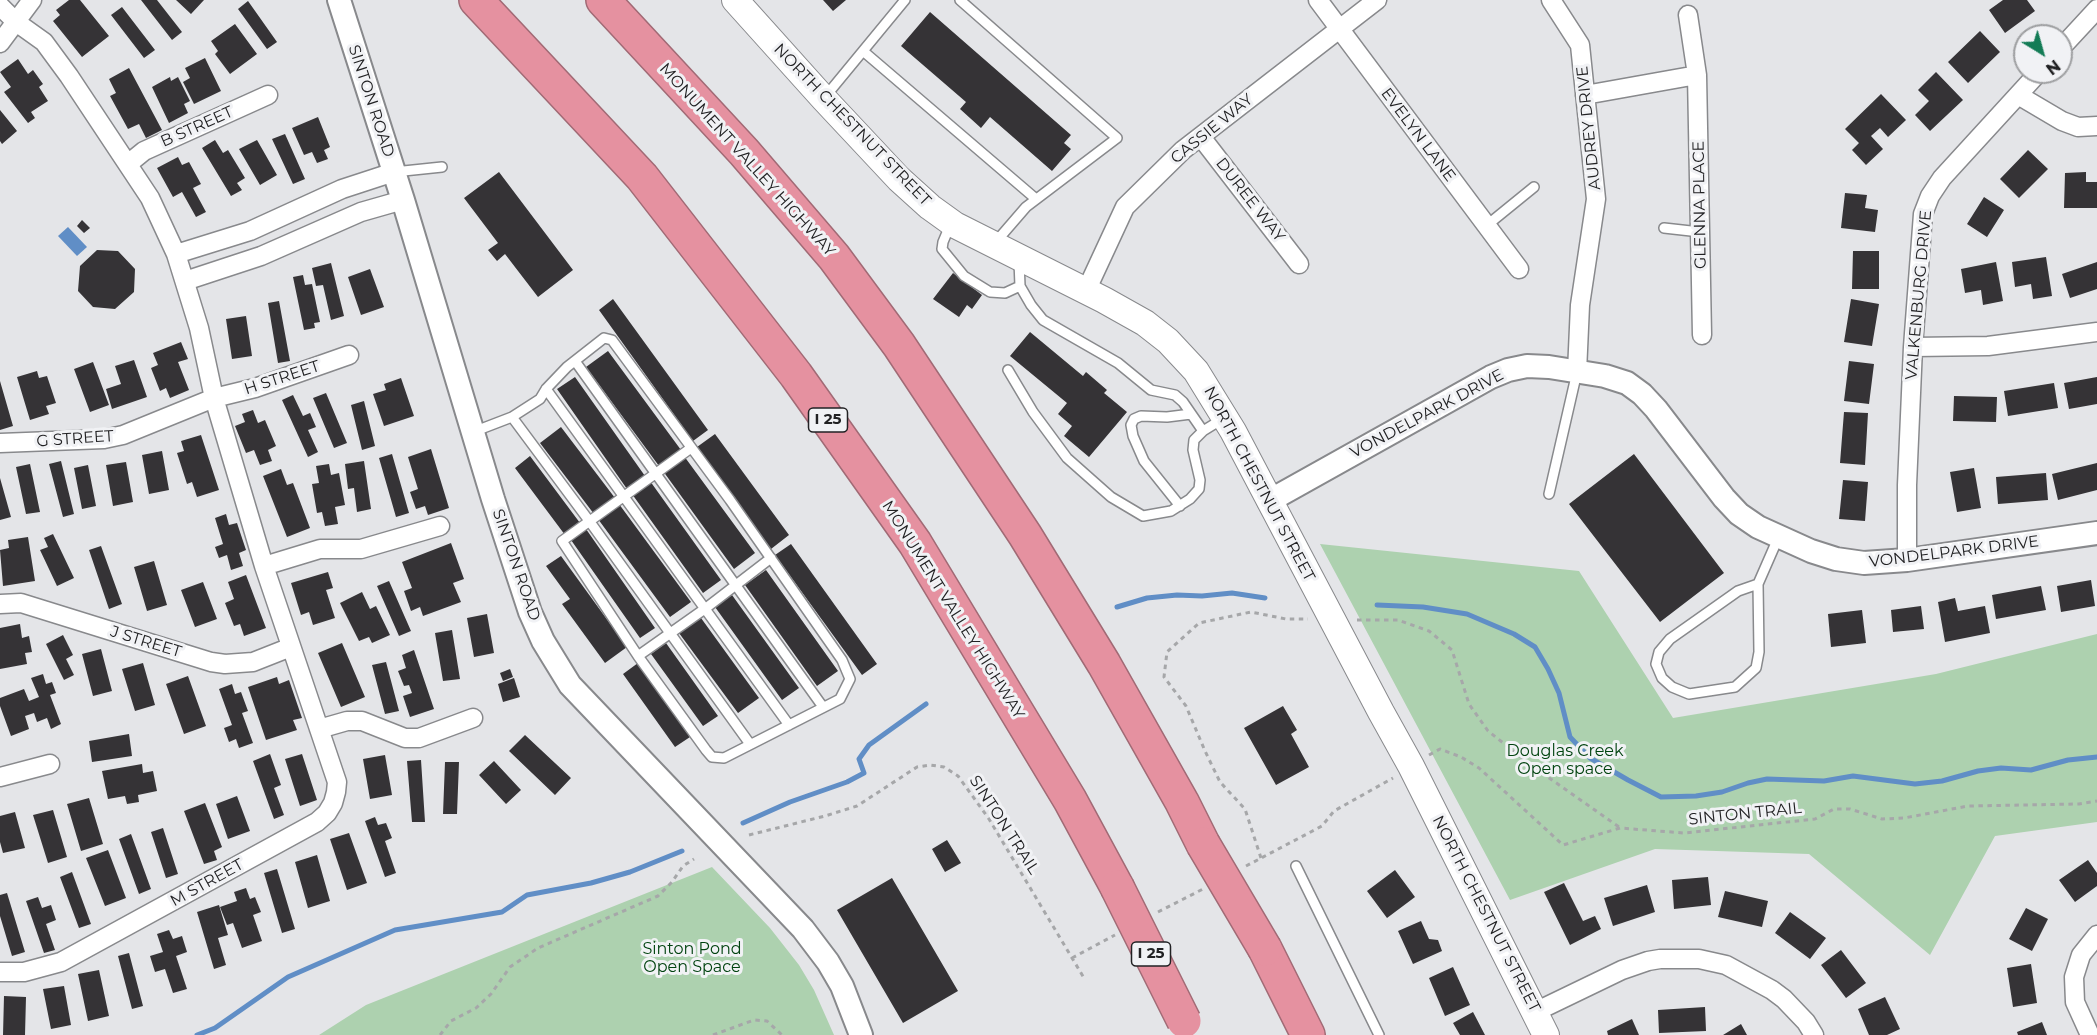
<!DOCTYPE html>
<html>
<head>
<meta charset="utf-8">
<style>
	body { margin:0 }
	#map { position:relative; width:2097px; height:1035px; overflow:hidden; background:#e4e5e8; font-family:Montserrat,sans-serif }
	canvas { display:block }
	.north { position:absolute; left:2013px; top:24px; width:60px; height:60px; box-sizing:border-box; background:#f1f2f5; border:2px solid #9e9fa1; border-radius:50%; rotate:143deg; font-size:16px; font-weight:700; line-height:24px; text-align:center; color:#222224 }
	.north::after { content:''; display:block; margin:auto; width:21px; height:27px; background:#147c56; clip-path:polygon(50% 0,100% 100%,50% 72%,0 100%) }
</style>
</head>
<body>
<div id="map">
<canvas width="2097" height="1035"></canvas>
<div class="north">N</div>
</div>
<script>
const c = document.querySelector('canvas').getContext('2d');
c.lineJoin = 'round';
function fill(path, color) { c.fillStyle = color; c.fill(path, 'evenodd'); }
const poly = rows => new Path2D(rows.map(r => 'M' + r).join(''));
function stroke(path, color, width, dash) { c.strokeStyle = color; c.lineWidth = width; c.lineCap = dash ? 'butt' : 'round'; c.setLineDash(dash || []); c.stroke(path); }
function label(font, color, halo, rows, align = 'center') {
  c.font = font + ' Montserrat,sans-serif'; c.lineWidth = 6; c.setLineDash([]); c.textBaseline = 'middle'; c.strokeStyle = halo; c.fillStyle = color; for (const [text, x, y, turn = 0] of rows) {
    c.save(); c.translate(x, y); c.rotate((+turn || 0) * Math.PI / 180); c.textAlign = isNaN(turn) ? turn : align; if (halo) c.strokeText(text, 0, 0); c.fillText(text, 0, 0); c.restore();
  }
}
fill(poly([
	[1320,544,1579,571,1673,718,1936,674,2097,634,2097,822,1995,836,1930,955,1809,854,1655,849,1510,900],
	[712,867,770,928,799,965,814,990,834,1035,319,1035,366,1005]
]), '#add1af');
fill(poly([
	[68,227,87,247,77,256,58,236]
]), '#608ec6');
stroke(poly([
	[1377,605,1423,607,1467,614,1514,634,1535,647,1548,669,1559,693,1570,737,1590,758,1628,780,1661,797,1696,796,1722,792,1748,783,1767,779,1824,781,1853,776,1915,784,1942,781,1978,771,2001,768,2031,770,2068,760,2097,757],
	[1117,607,1147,598,1177,595,1202,596,1232,593,1265,598],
	[743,823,790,802,847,782,864,773,859,759,869,745,926,704],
	[197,1035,215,1028,288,977,395,930,502,912,527,895,591,883,630,872,682,851]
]), '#608ec6', 5);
fill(poly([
	[69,0,80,0,109,36,82,57,53,21,60,15,56,10],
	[141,0,157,0,182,32,172,40],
	[176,0,204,0,191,14],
	[823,0,846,0,833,11],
	[2003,0,2027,0,2035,11,2005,33,1989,10],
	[248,1,277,42,267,49,238,9],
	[122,7,155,50,144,58,111,15],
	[930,12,1071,135,1064,143,1071,149,1052,171,990,117,981,128,960,109,966,102,901,46],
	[235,24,257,54,230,74,215,54,218,51,211,41],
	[1980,31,2000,52,1968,83,1948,62],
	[205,58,221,91,194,104,183,82,190,78,185,68],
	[18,59,28,74,33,70,43,84,39,87,48,101,31,112,35,118,28,123,4,92,11,87,0,72],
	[129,68,162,130,146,138,139,124,128,129,110,96,116,93,109,79],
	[1936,72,1963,100,1930,131,1915,115,1929,101,1918,90],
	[170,77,171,81,178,77,190,101,184,104,188,113,169,123,152,87],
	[1881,94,1906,120,1888,137,1880,128,1871,136,1883,149,1866,165,1852,150,1859,143,1845,129],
	[0,110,17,131,2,144,0,141],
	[318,117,330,147,324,150,328,159,317,163,312,152,304,155,292,128],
	[285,134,305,179,293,184,272,139],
	[215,140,223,153,228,150,245,178,237,183,242,190,231,196,202,148],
	[257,140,277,175,260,185,239,149],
	[2028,150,2048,169,2019,198,2000,179],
	[178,157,182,165,189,162,201,184,193,188,206,212,196,217,182,192,173,197,157,168],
	[499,172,573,270,538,297,505,254,497,261,488,250,498,243,464,198],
	[2086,172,2086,182,2097,182,2097,208,2064,208,2065,173],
	[1845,193,1867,195,1865,208,1878,210,1875,232,1841,228],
	[1984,197,2004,210,1987,237,1967,224],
	[82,220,90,228,84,233,77,226],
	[97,250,118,251,135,269,134,292,115,309,93,307,78,291,80,266],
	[1853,251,1879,251,1879,289,1852,289],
	[2046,257,2052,296,2033,299,2031,284,2015,287,2012,262],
	[1996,262,2003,301,1983,305,1981,290,1965,293,1961,269],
	[2097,262,2097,289,2070,298,2062,274],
	[331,263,344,316,331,320,323,285,316,286,312,268],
	[370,269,384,307,361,315,348,277],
	[953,273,982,295,972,309,967,305,959,317,933,299],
	[303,275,305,285,312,284,320,322,314,323,315,328,304,330,293,277],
	[613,299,708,430,693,441,599,310],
	[1851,299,1879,304,1872,346,1844,342],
	[279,301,290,361,278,363,268,303],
	[246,316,252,356,232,359,226,319],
	[1030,332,1083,376,1086,372,1107,390,1104,393,1127,412,1089,457,1064,436,1072,426,1058,414,1067,403,1010,356],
	[181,342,188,359,178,362,189,390,170,398,166,388,160,391,151,368,158,365,153,353],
	[608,351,681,450,659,466,586,367],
	[134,360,147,397,112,409,106,389,121,384,115,366],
	[1849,361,1874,364,1869,404,1844,401],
	[93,362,109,405,90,412,74,369],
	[37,371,39,378,47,376,56,403,46,406,49,414,30,420,17,377],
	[575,377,645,476,627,489,557,389],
	[2097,377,2097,404,2069,409,2064,383],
	[401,378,414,416,384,426,373,394,386,390,384,384],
	[0,381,13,426,0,430],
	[2054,383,2058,408,2008,416,2004,391],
	[326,393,347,443,334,448,313,398],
	[293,395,303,416,310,413,316,427,308,430,318,452,308,457,282,400],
	[1954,396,1997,397,1996,422,1953,421],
	[364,401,375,446,362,450,351,405],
	[253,410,258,423,265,420,276,446,268,450,272,461,260,465,254,450,246,453,235,426,245,422,242,414],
	[1844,412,1868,413,1865,465,1840,463],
	[561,427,615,498,594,514,540,443],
	[715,434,789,535,771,549,697,447],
	[201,435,219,490,197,497,192,482,187,484,177,453,184,451,181,441],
	[431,449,449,508,428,515,425,506,416,509,410,492,418,489,408,457],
	[162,451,169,490,149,494,142,455],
	[392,454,409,513,396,517,379,458],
	[1634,454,1724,573,1660,622,1569,504],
	[530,456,580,523,565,535,515,468],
	[684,456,755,553,734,569,663,471],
	[61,461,74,514,63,517,49,464],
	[364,461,371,509,357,512,354,488,348,489,345,464],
	[126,462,133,502,113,506,106,465],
	[2097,463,2097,490,2058,500,2052,474],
	[30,464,40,512,26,514,16,467],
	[329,464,331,475,339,473,345,505,335,507,338,524,325,526,322,512,317,513,312,484,319,483,316,466],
	[88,465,96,506,82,509,74,468],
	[1974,468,1981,508,1957,512,1950,472],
	[281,469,287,485,293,483,310,528,287,537,263,476],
	[2046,473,2048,500,1998,504,1996,477],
	[0,478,11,517,0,520],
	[1843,480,1868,482,1865,521,1839,519],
	[650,481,721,580,703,593,632,494],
	[619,504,691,602,670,617,598,519],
	[226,514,229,525,237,523,246,550,239,553,243,566,231,570,227,555,219,558,215,547,223,544,215,518],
	[586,529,655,628,640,638,571,540],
	[53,534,74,578,57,586,40,550,48,547,44,538],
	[28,537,35,581,3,586,0,550,9,548,8,540],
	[451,543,464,579,453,583,461,602,423,616,420,607,411,611,404,591,412,588,402,562],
	[791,544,877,664,862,675,775,555],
	[101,546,122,604,109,609,89,550],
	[561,556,627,647,605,663,562,604,570,599,546,566],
	[154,561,167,605,147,611,134,567],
	[766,570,838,671,817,686,745,585],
	[328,572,333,588,326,590,335,618,313,625,309,612,301,615,291,583],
	[246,575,266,628,244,636,240,624,234,626,225,603,234,599,228,582],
	[2091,580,2095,606,2061,612,2057,586],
	[389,581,411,631,399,636,377,586],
	[203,582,217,619,195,627,181,590],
	[2041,586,2046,610,1996,619,1992,595],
	[362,592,370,609,376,606,390,635,372,643,369,637,359,641,340,603],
	[732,595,799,688,782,700,715,607],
	[1955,598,1958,611,1985,606,1990,633,1945,642,1938,602],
	[1921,606,1924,629,1893,632,1891,610],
	[1862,610,1866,643,1831,647,1828,614],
	[487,614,494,653,474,657,467,618],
	[701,618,759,698,738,713,679,633],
	[20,624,22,638,29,636,32,652,25,653,27,664,0,669,0,628],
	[452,630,460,679,443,681,435,633],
	[63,635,73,655,66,659,74,675,64,680,46,644],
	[342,643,365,697,341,707,318,653],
	[666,643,718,716,703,726,651,654],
	[101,649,112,691,93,696,82,654],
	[414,650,434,709,410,717,403,696,412,693,409,685,404,686,398,671,406,668,402,655],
	[386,662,399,711,385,714,372,665],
	[143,663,155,705,135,711,122,669],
	[638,663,690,737,675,747,623,674],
	[510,669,513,677,503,681,500,673],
	[43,674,46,684,52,682,56,693,50,695,61,724,51,729,47,718,37,722,34,713,25,716,29,729,11,736,0,706,0,698,24,689,29,701,39,697,31,678],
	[188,676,206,726,184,734,166,684],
	[277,677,279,684,289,680,302,718,293,720,297,730,266,740,248,687],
	[514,678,520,697,503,702,498,684],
	[232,684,235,694,241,692,248,711,242,713,253,743,239,748,236,739,229,742,224,728,232,725,219,689],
	[1283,706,1297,730,1291,734,1309,767,1276,785,1244,728],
	[129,734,132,756,92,762,89,741],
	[525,735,571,778,555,795,509,751],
	[270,754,281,785,274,788,284,815,274,819,253,761],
	[302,754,317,800,300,806,285,759],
	[385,755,392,795,370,799,363,759],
	[421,760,425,822,412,822,407,761],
	[494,761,521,790,506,804,479,775],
	[445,762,459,762,457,814,443,814],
	[142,764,143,773,153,771,157,791,138,795,139,802,127,804,125,796,108,799,102,771],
	[237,796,250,831,228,839,216,804],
	[89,798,103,844,81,851,67,804],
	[205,803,222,847,214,851,217,860,204,864,184,811],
	[53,810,67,857,48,863,33,815],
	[15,812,25,848,3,853,0,842,0,816],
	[375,817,378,825,386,823,392,838,385,841,396,873,385,877,365,821],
	[163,828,178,874,166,878,151,832],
	[349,833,367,883,347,890,330,839],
	[131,834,151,889,139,894,119,839],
	[947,840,961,863,945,872,932,849],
	[108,850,126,898,105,906,86,858],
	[317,855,330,901,308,908,295,862],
	[2088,860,2097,873,2097,886,2075,902,2059,880],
	[277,869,295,929,282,933,264,873],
	[1395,870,1415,897,1387,918,1367,891],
	[72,872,91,924,79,928,60,877],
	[1708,877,1711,905,1674,909,1672,880],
	[892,878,958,991,903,1023,837,910],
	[1564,883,1583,921,1595,916,1601,929,1570,945,1544,892],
	[1647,885,1655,912,1613,926,1604,898],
	[246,888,250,899,255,897,261,912,253,915,262,941,242,948,233,923,227,925,220,907,237,901,234,892],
	[1725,891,1768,901,1762,927,1718,917],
	[7,893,25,952,12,956,0,916,0,895],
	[38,897,42,908,51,905,56,920,46,924,55,950,44,953,26,901],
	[219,905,228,935,218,938,226,965,214,969,197,912],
	[2026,908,2048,919,2032,951,2009,939],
	[1790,912,1826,938,1810,959,1775,933],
	[1421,921,1429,939,1438,940,1442,951,1413,964,1398,931],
	[169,930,173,939,182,936,187,952,176,956,187,989,173,993,165,969,155,972,150,956,163,952,157,934],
	[1841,950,1866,983,1846,998,1821,965],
	[129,953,143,1006,132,1009,118,956],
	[2031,964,2037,1003,2013,1007,2007,968],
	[1453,967,1470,1005,1445,1016,1429,978],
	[99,970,109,1016,88,1021,78,974],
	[64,986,71,1025,51,1029,43,989],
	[4,996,26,997,25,1035,3,1035],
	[1885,997,1900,1029,1887,1035,1869,1035,1858,1009],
	[1705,1007,1706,1031,1659,1033,1658,1010],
	[1473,1012,1485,1035,1460,1035,1453,1023],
	[1632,1019,1639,1035,1608,1035,1607,1031],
	[2042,1022,2047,1035,2018,1035,2017,1032],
	[1741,1024,1747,1035,1723,1035]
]), '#353336');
const service = poly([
	[960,0,1117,138,1026,207,994,244],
	[863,51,1036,199],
	[825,97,905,0],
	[394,172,442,167],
	[951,223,943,242,942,249,964,276,990,292,1005,293,1020,286],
	[1486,226,1534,187],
	[1664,228,1700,232],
	[1019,261,1020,286,1031,305,1043,320,1118,363,1151,390,1175,395,1183,402,1203,431,1224,418],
	[575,361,823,707],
	[1008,370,1033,412,1067,458,1111,497,1143,516,1171,511,1190,499,1199,489,1200,480,1193,450,1194,440,1203,431],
	[546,389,789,725],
	[512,417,590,522,750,744],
	[473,432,512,417,540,399,546,389,567,367,604,338,612,340,730,500,842,660,850,679,840,699,724,758,712,757,706,750,638,656,562,541,691,448],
	[1549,494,1577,372],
	[1180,506,1144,461,1133,436,1131,425,1134,419,1141,416,1167,417,1191,414],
	[1758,584,1738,591,1670,639,1659,652,1656,664,1662,678,1672,687,1689,694,1735,687,1756,668,1759,652,1758,584,1779,536],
	[638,656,706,608,771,558],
	[1296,866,1379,1035]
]);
const minor = poly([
	[1318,0,1519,269],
	[1551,0,1580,45,1596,199,1580,305,1577,372],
	[0,6,16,22,44,42,69,76,150,198,176,254,199,328,214,398,264,566,337,782,336,792,333,803,327,813,317,822,61,962,24,972,0,972],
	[1688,15,1697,75,1702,335],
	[0,43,32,0],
	[2061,48,2097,9],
	[1585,95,1697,75],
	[2018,95,2062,121,2078,127,2097,126],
	[1201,137,1299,264],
	[128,164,144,151,268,95],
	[176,254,250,231,342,189,394,172],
	[185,281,261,256,361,212,403,200],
	[1086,291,1125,207,1183,150,1377,0],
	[1913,347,1988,346,2097,332],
	[0,443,104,439,123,435,214,398,255,388,349,355],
	[1907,560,1907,485,1913,347,1923,214,1930,196,1942,178,2039,72],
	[264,566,320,549,361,549,440,526],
	[0,604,21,603,211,662,225,664,253,662,291,647],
	[319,729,347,721,362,721,405,738,419,738,473,718],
	[0,777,50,764],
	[1535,1012,1622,970,1648,961,1660,959,1699,959,1726,965,1772,990,1784,999,1806,1022,1814,1035],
	[2090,1035,2075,1002,2074,977,2081,955,2097,935]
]);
const tertiary = poly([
	[339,0,403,200,493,499,530,612,543,641,570,685,803,929,828,962,842,986,861,1035],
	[1269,501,1491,377,1508,370,1527,366,1549,367,1605,376,1627,383,1642,394,1656,409,1724,498,1739,514,1758,527,1811,551,1836,559,1864,563,1907,560,2097,533]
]);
const secondary = poly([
	[735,0,824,99,899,179,930,207,955,225,1104,300,1145,323,1168,341,1196,371,1233,431,1381,712,1411,766,1546,1035]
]);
const motorway = poly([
	[476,0,642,177,796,375,915,543,1070,800,1117,887],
	[603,0,744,152,834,257,899,345,1025,535,1104,664,1182,802,1203,844],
	[1265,949,1308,1035]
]);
stroke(service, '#88898c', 12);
stroke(minor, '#88898c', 21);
stroke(tertiary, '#88898c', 26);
stroke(secondary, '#88898c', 28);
stroke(motorway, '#a16a75', 36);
stroke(poly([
	[1357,620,1398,620,1429,631,1452,650,1469,704,1488,731,1535,768,1619,827],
	[1429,755,1440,749,1461,757,1479,768,1563,845,1620,828,1684,833,1815,819,1834,809,1850,809,1882,819,1904,818,1968,806,2079,804,2097,801],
	[749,835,825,816,857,806,917,767,930,765,944,767,958,776,989,819,1084,978],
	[1261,858,1245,809,1220,782,1205,751,1186,706,1164,677,1167,652,1199,623,1251,612,1286,619,1308,619],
	[1246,866,1322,826,1334,811,1393,778],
	[1158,912,1203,889],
	[1072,958,1115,935],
	[440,1035,451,1021,476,1008,491,994,510,967,538,948,658,896,672,882,683,866,694,859],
	[713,1035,754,1020,767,1021,782,1035]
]), '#a6a7a9', 3, [4.5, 4.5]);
stroke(service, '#fff', 9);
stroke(minor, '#fff', 18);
stroke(tertiary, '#fff', 22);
stroke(secondary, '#fff', 26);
stroke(motorway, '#e591a0', 33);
const motorwayBridge = poly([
	[1203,844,1265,949],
	[1117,887,1184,1021]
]);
stroke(motorwayBridge, '#a16a75', 36, []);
stroke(motorwayBridge, '#e591a0', 33);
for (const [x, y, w] of [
	[828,420,39],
	[1151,954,39]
]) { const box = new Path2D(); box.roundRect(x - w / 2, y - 12, w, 24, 4.5); c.fillStyle = '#f1f2f5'; c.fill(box); stroke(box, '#222224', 1.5); }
label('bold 15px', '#222224', null, [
	["I 25",828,420],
	["I 25",1151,954]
]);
label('16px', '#222224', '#f1f2f5', [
	["SINTON ROAD",371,101,72],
	["NORTH CHESTNUT STREET",852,125,46],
	["B STREET",197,127,-24],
	["AUDREY DRIVE",1589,128,-96],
	["CASSIE WAY",1212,129,-39],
	["EVELYN LANE",1418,135,53],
	["MONUMENT VALLEY HIGHWAY",747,160,48],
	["DUREE WAY",1250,200,52],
	["GLENNA PLACE",1700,205,-91],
	["VALKENBURG DRIVE",1919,295,-85],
	["H STREET",282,378,-18],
	["VONDELPARK DRIVE",1427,414,-28],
	["G STREET",75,439,-4],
	["NORTH CHESTNUT STREET",1259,484,62],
	["VONDELPARK DRIVE",1954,552,-7],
	["SINTON ROAD",516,565,71],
	["MONUMENT VALLEY HIGHWAY",953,610,58],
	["J STREET",146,642,17],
	["SINTON TRAIL",1745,814,-6],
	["SINTON TRAIL",1004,825,57],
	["M STREET",207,883,-29],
	["NORTH CHESTNUT STREET",1486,914,63]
]);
label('16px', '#00430f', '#f1f2f5', [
	["Douglas Creek",1565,751],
	["Open space",1565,769],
	["Sinton Pond",692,949],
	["Open Space",692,967]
]);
</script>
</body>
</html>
